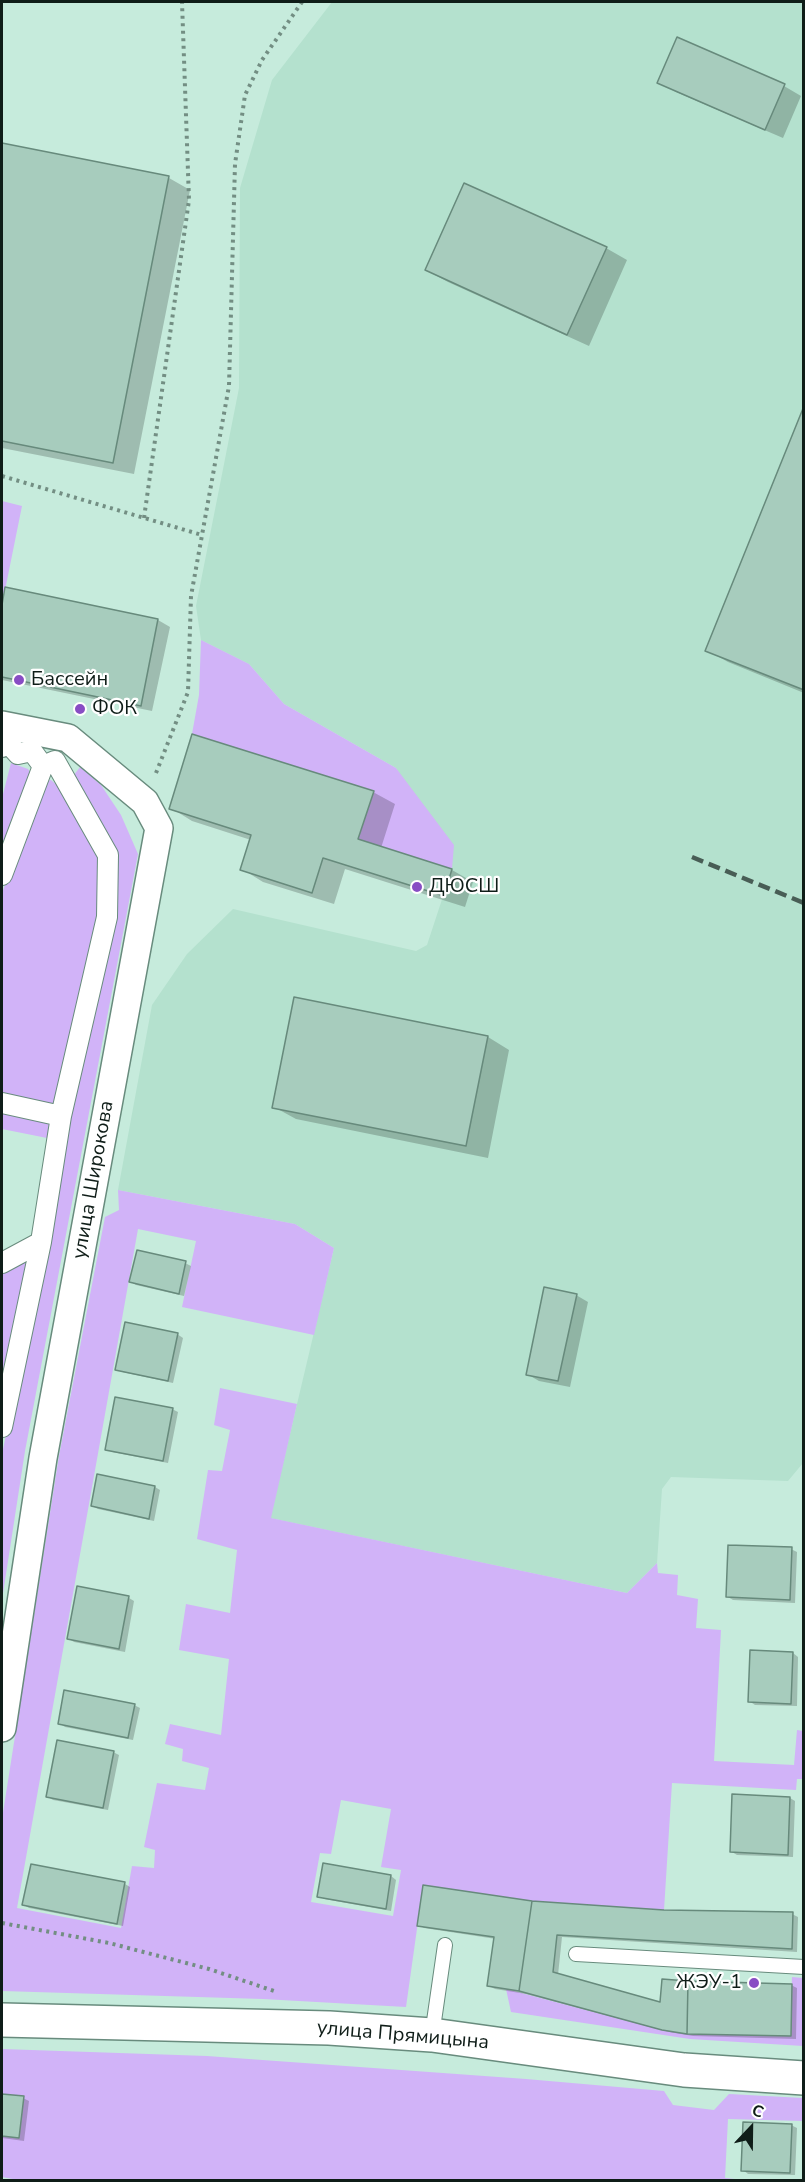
<!DOCTYPE html>
<html>
<head>
<meta charset="utf-8">
<style>
	body { margin:0 }
	#map { position:relative; width:805px; height:2182px; overflow:hidden; background:#c6ebdc; font-family:"Nunito Sans",sans-serif }
	canvas { display:block }
	.frame { position:absolute; inset:0; border:3px solid #0f1d18; pointer-events:none }
	.north { position:absolute; left:721px; top:2098px; width:60px; height:60px; -webkit-text-stroke:4px #fff; paint-order:stroke; rotate:22deg; font-size:16px; font-weight:700; line-height:24px; text-align:center; color:#0f1d18 }
	.north::after { content:''; display:block; margin:auto; width:21px; height:27px; background:#0f1d18; clip-path:polygon(50% 0,100% 100%,50% 72%,0 100%) }
</style>
</head>
<body>
<div id="map">
<canvas width="805" height="2182"></canvas>
<div class="frame"></div>
<div class="north">С</div>
</div>
<script>
const c = document.querySelector('canvas').getContext('2d');
c.lineJoin = 'round';
function fill(path, color) { c.fillStyle = color; c.fill(path, 'evenodd'); }
const poly = rows => new Path2D(rows.map(r => 'M' + r).join(''));
function stroke(path, color, width, dash) { c.strokeStyle = color; c.lineWidth = width; c.lineCap = dash ? 'butt' : 'round'; c.setLineDash(dash || []); c.stroke(path); }
function label(font, color, halo, rows, align = 'center') {
  c.font = font + ' "Nunito Sans",sans-serif'; c.lineWidth = 4.5; c.setLineDash([]); c.textBaseline = 'middle'; c.strokeStyle = halo; c.fillStyle = color; for (const [text, x, y, turn = 0] of rows) {
    c.save(); c.translate(x, y); c.rotate((+turn || 0) * Math.PI / 180); c.textAlign = isNaN(turn) ? turn : align; if (halo) c.strokeText(text, 0, 0); c.fillText(text, 0, 0); c.restore();
  }
}
fill(poly([
	[332,2,803,2,803,1463,788,1481,671,1477,662,1489,657,1563,627,1593,270,1518,334,1248,295,1224,118,1190,152,1005,187,954,233,909,416,951,427,945,452,869,396,768,284,704,249,664,201,640,196,606,239,388,240,188,272,80]
]), '#b4e1ce');
fill(poly([
	[2,501,22,506,2,605],
	[201,640,249,664,284,704,396,768,454,845,452,869,358,839,373,791,192,734,199,695],
	[11,763,28,769,32,775,2,855,2,798],
	[80,767,101,785,121,815,138,854,25,1451,2,1600,2,1454,44,1256,114,850,97,815,74,775],
	[51,780,60,788,100,855,101,913,54,1104,2,1093,2,893,43,782],
	[2,1109,50,1118,47,1138,2,1129],
	[118,1190,295,1224,334,1248,314,1335,182,1307,196,1241,138,1229,17,1908,121,1928,132,1866,154,1868,155,1850,144,1847,157,1783,205,1790,209,1768,182,1761,183,1749,165,1744,170,1724,221,1735,229,1659,179,1650,186,1604,230,1613,237,1550,197,1539,208,1470,222,1471,230,1430,214,1425,220,1388,297,1404,271,1518,627,1593,657,1563,658,1573,678,1575,677,1595,698,1599,696,1628,721,1630,714,1761,794,1765,797,1730,803,1731,803,1779,797,1779,796,1790,672,1783,664,1910,532,1901,423,1886,406,2007,263,1999,2,1991,2,1819,59,1456,105,1217,119,1210],
	[341,1800,391,1809,381,1867,401,1870,393,1916,311,1902,320,1853,331,1854],
	[32,1253,2,1400,2,1270],
	[792,1977,803,1978,803,2046,690,2039,511,2012,506,1989,662,2030,687,2034,790,2036],
	[2,2049,207,2056,526,2079,664,2091,673,2105,714,2110,729,2094,803,2098,803,2121,728,2119,725,2178,745,2180,18,2180,2,2177]
]), '#d1b3f8');
fill(poly([
	[678,39,784,86,801,96,783,138,676,92,659,82],
	[2,145,169,178,190,190,134,474,2,448],
	[606,248,627,260,589,346,448,282,426,270],
	[804,410,804,693,728,662,707,650],
	[6,589,158,620,170,627,152,711,2,680,2,612],
	[373,792,395,804,381,848,452,870,473,882,465,907,345,869,334,904,263,882,242,869,251,840,192,821,171,808],
	[488,1037,509,1050,488,1158,296,1119,274,1107],
	[185,1263,191,1266,184,1296,136,1285,131,1282],
	[576,1295,588,1302,570,1387,539,1381,527,1374],
	[177,1334,183,1338,173,1383,122,1372,117,1369],
	[172,1409,178,1412,168,1463,112,1452,106,1449],
	[155,1487,160,1490,154,1521,98,1509,92,1506],
	[791,1549,797,1552,795,1603,733,1600,728,1597],
	[78,1588,129,1598,134,1601,125,1652,74,1642,69,1639],
	[793,1653,798,1657,797,1706,755,1705,749,1701],
	[134,1705,140,1708,133,1740,65,1727,59,1723],
	[113,1752,119,1755,108,1810,53,1800,48,1797],
	[790,1798,795,1801,793,1857,737,1855,732,1852],
	[32,1865,125,1884,130,1887,123,1926,29,1908,24,1905],
	[324,1865,391,1876,396,1880,391,1911,324,1899,319,1896],
	[532,1902,664,1912,792,1914,798,1917,797,1952,562,1937,558,1975,662,2004,791,1985,797,1988,796,2039,693,2036,669,2032,526,1994,495,1989,489,1986,496,1939,424,1928,419,1925],
	[2,2095,23,2098,29,2101,24,2141,2,2138],
	[791,2125,797,2128,795,2175,748,2174,743,2170]
]), '#0003');
const building = poly([
	[677,37,785,84,765,130,657,83,677,37],
	[2,143,169,176,113,463,2,441,2,143],
	[464,183,607,247,567,335,425,270,464,183],
	[804,406,804,690,705,651,804,406],
	[5,587,158,619,141,706,2,677,2,605,5,587],
	[192,734,374,791,358,839,452,869,444,896,323,858,312,893,240,870,251,835,169,809,192,734],
	[294,997,488,1036,466,1146,272,1108,294,997],
	[137,1250,186,1261,179,1294,129,1282,137,1250],
	[544,1287,577,1294,558,1381,526,1375,544,1287],
	[125,1322,178,1333,168,1381,115,1370,125,1322],
	[115,1397,173,1408,163,1461,105,1450,115,1397],
	[97,1474,155,1486,149,1519,91,1506,97,1474],
	[728,1545,792,1547,790,1600,726,1597,728,1545],
	[77,1586,129,1596,119,1649,67,1639,77,1586],
	[750,1650,793,1652,791,1704,748,1702,750,1650],
	[64,1690,135,1704,128,1738,58,1724,64,1690],
	[57,1740,114,1751,103,1808,46,1797,57,1740],
	[732,1794,790,1797,788,1855,730,1852,732,1794],
	[323,1863,391,1875,386,1909,317,1897,323,1863],
	[31,1864,125,1882,117,1924,22,1905,31,1864],
	[423,1885,532,1901,519,1991,487,1986,494,1937,417,1926,423,1885],
	[532,1901,664,1910,793,1912,792,1949,557,1935,553,1972,660,2002,662,1979,688,1981,687,2034,662,2030,519,1991,532,1901],
	[688,1981,792,1984,791,2036,687,2034,688,1981],
	[2,2094,24,2096,19,2138,2,2136,2,2094],
	[743,2122,792,2124,790,2173,741,2171,743,2122]
]);
fill(building, '#a7ccbd');
stroke(building, '#678a7c', 1.5);
const service = poly([
	[576,1954,804,1967],
	[432,2035,445,1945]
]);
const pedestrian = poly([
	[2,747,8,743,18,754,32,751,43,766],
	[2,875,43,766,55,761,108,855,107,917,61,1116,41,1242,2,1263],
	[2,1103,61,1116],
	[2,1427,41,1242]
]);
const minor = poly([
	[2,725,68,738,145,802,159,828,43,1458,2,1728]
]);
const tertiary = poly([
	[2,2020,329,2028,432,2035,684,2070,804,2078]
]);
stroke(service, '#688b7d', 16);
stroke(pedestrian, '#688b7d', 22);
stroke(minor, '#688b7d', 30);
stroke(tertiary, '#688b7d', 36);
stroke(poly([
	[2,476,202,535],
	[144,518,189,200,182,2],
	[156,773,188,692,191,596,229,386,235,164,245,95,262,60,302,2],
	[2,1923,109,1943,209,1969,277,1992]
]), '#738e83', 4, [3, 4.5]);
stroke(service, '#fff', 14);
stroke(pedestrian, '#fff', 20);
stroke(minor, '#fff', 27);
stroke(tertiary, '#fff', 33);
stroke(poly([
	[692,857,804,903]
]), '#485d55', 4.5, [12, 6]);
for (const [x, y, r, color] of [
	[19,680,6,"#884dc4"],
	[80,709,6,"#884dc4"],
	[417,887,6,"#884dc4"],
	[754,1983,6,"#884dc4"]
]) { const dot = new Path2D(); dot.arc(x, y, r, 0, 2 * Math.PI); c.fillStyle = color; c.fill(dot); stroke(dot, '#fff', 2); }
label('20px', '#0f1d18', '#fff', [
	["Бассейн",31,680],
	["ФОК",92,709],
	["ДЮСШ",429,887],
	["ЖЭУ-1",742,1983,"right"]
], 'left');
label('20px', '#0f1d18', '#fff', [
	["улица Широкова",94,1180,-80],
	["улица Прямицына",403,2036,5]
]);
</script>
</body>
</html>
